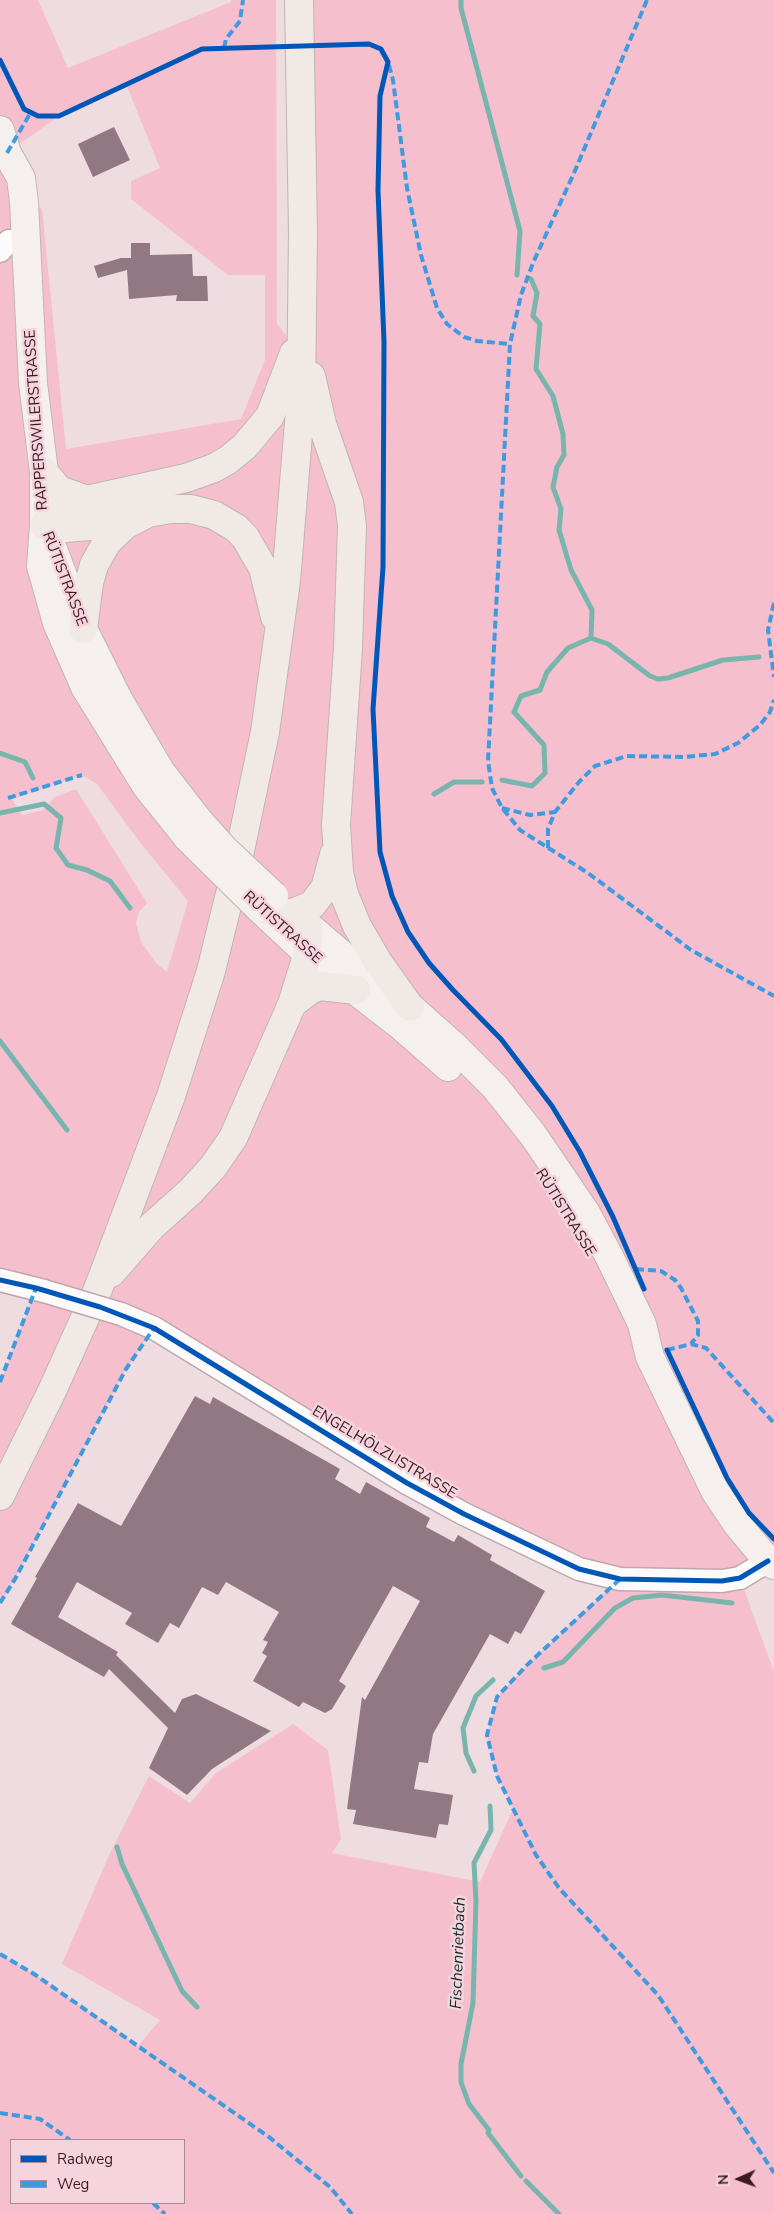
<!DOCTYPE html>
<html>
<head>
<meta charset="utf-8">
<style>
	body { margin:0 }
	#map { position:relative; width:774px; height:2214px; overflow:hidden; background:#eedce0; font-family:"Nunito Sans",sans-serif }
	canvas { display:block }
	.legend { position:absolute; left:10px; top:2139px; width:175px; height:65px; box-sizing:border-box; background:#f6d4dd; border:1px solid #aa8a93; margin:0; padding:6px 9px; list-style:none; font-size:15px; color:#391b24 }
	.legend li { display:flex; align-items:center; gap:10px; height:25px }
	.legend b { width:25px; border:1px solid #aa8a93 }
	.north { position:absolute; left:714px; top:2154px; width:50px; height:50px; -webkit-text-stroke:4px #f6d4dd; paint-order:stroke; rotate:268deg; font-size:14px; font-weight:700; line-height:20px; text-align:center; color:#391b24 }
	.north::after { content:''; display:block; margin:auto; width:18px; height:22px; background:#391b24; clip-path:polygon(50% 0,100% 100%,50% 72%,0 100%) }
</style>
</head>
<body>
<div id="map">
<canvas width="774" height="2214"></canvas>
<ul class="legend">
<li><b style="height:6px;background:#0057b8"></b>Radweg</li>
<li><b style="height:6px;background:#3e9be0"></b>Weg</li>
</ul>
<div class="north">N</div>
</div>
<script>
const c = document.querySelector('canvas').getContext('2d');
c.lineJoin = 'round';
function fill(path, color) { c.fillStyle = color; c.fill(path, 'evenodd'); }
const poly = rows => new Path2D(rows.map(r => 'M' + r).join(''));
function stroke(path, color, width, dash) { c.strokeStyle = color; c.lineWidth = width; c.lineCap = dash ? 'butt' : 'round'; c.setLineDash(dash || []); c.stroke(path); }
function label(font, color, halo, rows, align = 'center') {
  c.font = font + ' "Nunito Sans",sans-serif'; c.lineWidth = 5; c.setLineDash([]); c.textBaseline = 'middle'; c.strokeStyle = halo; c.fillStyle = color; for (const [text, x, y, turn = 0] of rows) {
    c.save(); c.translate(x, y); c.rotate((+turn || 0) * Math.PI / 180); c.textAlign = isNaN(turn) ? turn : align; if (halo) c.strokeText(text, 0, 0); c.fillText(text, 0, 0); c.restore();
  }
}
fill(poly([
	[0,0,38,0,68,68,231,2,231,0,276,0,277,324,309,363,299,0,774,0,774,1554,740,1578,774,1672,774,2214,0,2214,0,1954,34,1974,138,2046,160,2020,62,1964,110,1853,149,1776,190,1803,216,1773,293,1724,328,1750,341,1839,332,1853,480,1882,513,1809,497,1776,487,1735,497,1697,528,1664,619,1579,579,1569,154,1328,126,1369,15,1579,0,1603,0,1382,36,1288,0,1280],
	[126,84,160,168,131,181,131,199,228,275,265,275,265,360,241,419,66,449,42,209,24,201,7,153,59,116],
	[82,775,97,784,142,845,188,901,167,972,157,964,141,942,136,923,139,912,147,903,76,789,55,797,43,810,22,815,12,799],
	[11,2140,184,2140,184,2203,11,2203]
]), '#f6bfce');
stroke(poly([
	[461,0,461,8,520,231,517,275],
	[531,279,537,293,533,316,540,324,536,369,553,396,563,434,564,455,557,467,553,487,561,509,559,530,571,570,592,610,591,638],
	[0,753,25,762,33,778],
	[502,780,532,786,545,773,544,745,514,712,521,696,540,690,547,672,568,648,591,638,608,644,650,676,658,679,668,678,723,660,759,657],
	[434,794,454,782,482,782],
	[0,813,44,804,61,818,56,848,68,865,87,870,110,881,130,908],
	[0,1041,67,1130],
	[544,1668,563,1662,615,1608,633,1598,662,1595,732,1603],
	[474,1771,466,1753,463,1728,476,1696,493,1680],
	[490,1806,491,1830,474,1863,476,1901,473,2003,461,2064,461,2082,469,2104,489,2130,488,2133,521,2176],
	[117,1847,122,1864,182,1991,197,2007],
	[526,2181,559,2214]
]), '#78b5ac', 5);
fill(poly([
	[114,127,130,160,93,177,78,144],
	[131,243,150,243,150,255,192,254,193,276,207,276,208,301,176,301,177,295,129,299,127,270,98,278,94,266,121,258,131,258],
	[195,1396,210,1404,213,1397,340,1469,335,1479,360,1494,366,1482,430,1518,426,1527,454,1542,458,1535,492,1555,490,1560,545,1591,521,1634,515,1631,508,1644,490,1634,433,1734,428,1763,419,1762,414,1789,453,1795,448,1825,439,1824,436,1838,353,1824,356,1810,347,1809,362,1697,365,1700,420,1601,393,1586,339,1681,346,1686,332,1709,325,1713,303,1702,299,1707,253,1681,267,1656,262,1653,268,1642,263,1640,279,1612,226,1582,218,1595,202,1587,179,1628,170,1623,158,1643,125,1624,132,1613,77,1582,58,1617,118,1652,116,1655,175,1713,182,1699,196,1694,271,1731,212,1769,187,1795,149,1768,168,1728,109,1669,104,1677,11,1624,37,1578,35,1577,78,1503,121,1526]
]), '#927882');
const minor = poly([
	[0,251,9,241],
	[0,1280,44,1291],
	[121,1314,154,1328,407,1483,464,1514,579,1569,620,1579,722,1581,740,1578,768,1561]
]);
const major = poly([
	[0,130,7,153,21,178,24,202,33,383,44,472,44,525,41,566,57,623,85,687,147,787,188,838],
	[51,544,83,629,118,699,161,772,199,821],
	[259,908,307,953,401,1026,448,1067],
	[294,914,375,983,410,1007,454,1046,495,1087,533,1135,586,1213,610,1258,642,1324,650,1357,715,1491,737,1524,768,1561,774,1565]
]);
const highway = poly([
	[311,376,322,424,349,502,352,526,348,648,336,825,339,872,344,894,357,926,378,962,410,1007],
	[44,472,59,490,87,500],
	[44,525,59,512,87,500,186,478,214,468,228,460,245,446,270,416,294,353],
	[44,525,65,528,90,526,134,517],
	[83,629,89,583,94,565,107,542,125,525,148,513,170,509,191,509,214,515,236,528,245,537,263,568,275,617],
	[259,908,279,913,293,913,312,905,325,888,334,855],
	[292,1004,310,990,320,986,356,990],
	[111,1273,152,1226,191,1191,213,1167,233,1138,292,1004,306,959,309,927],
	[0,1496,52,1391,98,1289,171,1096,211,971,237,865,265,732,286,581,301,398,303,233,299,0]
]);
stroke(minor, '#bea8ae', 25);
stroke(major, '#c3b4b2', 30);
stroke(highway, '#c3b4b2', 30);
stroke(minor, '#fcfafa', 22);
stroke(major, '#f5f0ee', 28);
stroke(highway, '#f0e9e5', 28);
const minorBridge = poly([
	[44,1291,121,1314]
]);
const majorBridge = poly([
	[199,821,225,850,274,896],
	[188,838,259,908]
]);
stroke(minorBridge, '#bea8ae', 25, []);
stroke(majorBridge, '#c3b4b2', 30, []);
stroke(minorBridge, '#fcfafa', 22);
stroke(majorBridge, '#f5f0ee', 28);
stroke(poly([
	[647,0,574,173,533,263,521,295,510,344,488,761,492,788,502,808,520,830,588,873,691,950,774,996],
	[224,48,226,39,240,21,243,0],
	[389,65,393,80,407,188,421,255,437,308,447,324,464,337,477,341,510,344],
	[7,153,31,112],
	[774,603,768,630,774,677],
	[8,798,82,775],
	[502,808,530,815,555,812],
	[548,848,548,829,555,812,579,782,595,766,627,756,685,757,715,754,738,743,760,725,770,712,774,700],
	[636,1269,661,1271,675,1280,681,1288,698,1321,698,1335,691,1344],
	[667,1350,691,1344,706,1348,774,1423],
	[0,1382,36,1288],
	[620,1579,528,1664,497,1697,487,1735,497,1776,536,1855,559,1888,658,1995,774,2173],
	[0,1603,15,1579,126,1369,154,1328],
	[0,1954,34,1974,269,2137,330,2187,352,2214],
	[0,2113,40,2119,70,2140],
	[153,2203,165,2214]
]), '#3e9be0', 4, [8, 4]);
stroke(poly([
	[0,60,24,109,38,116,59,116,202,49,369,44,381,49,388,62,380,96,378,190,384,342,383,567,373,709,380,852,392,896,408,932,429,963,453,990,501,1039,552,1106,580,1152,613,1217,644,1289],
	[0,1280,36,1288,100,1307,154,1328,407,1483,464,1514,579,1569,620,1579,722,1581,740,1578,768,1561],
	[667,1350,727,1478,749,1513,774,1539]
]), '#0057b8', 5);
label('15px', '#391b24', '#f6d4dd', [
	["RAPPERSWILERSTRASSE",37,420,-94],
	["RÜTISTRASSE",64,579,69],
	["RÜTISTRASSE",282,928,42],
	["RÜTISTRASSE",565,1213,58],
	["ENGELHÖLZLISTRASSE",384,1453,31]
]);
label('italic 16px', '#112f2a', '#f6d4dd', [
	["Fischenrietbach",459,1953,-88]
]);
</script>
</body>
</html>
